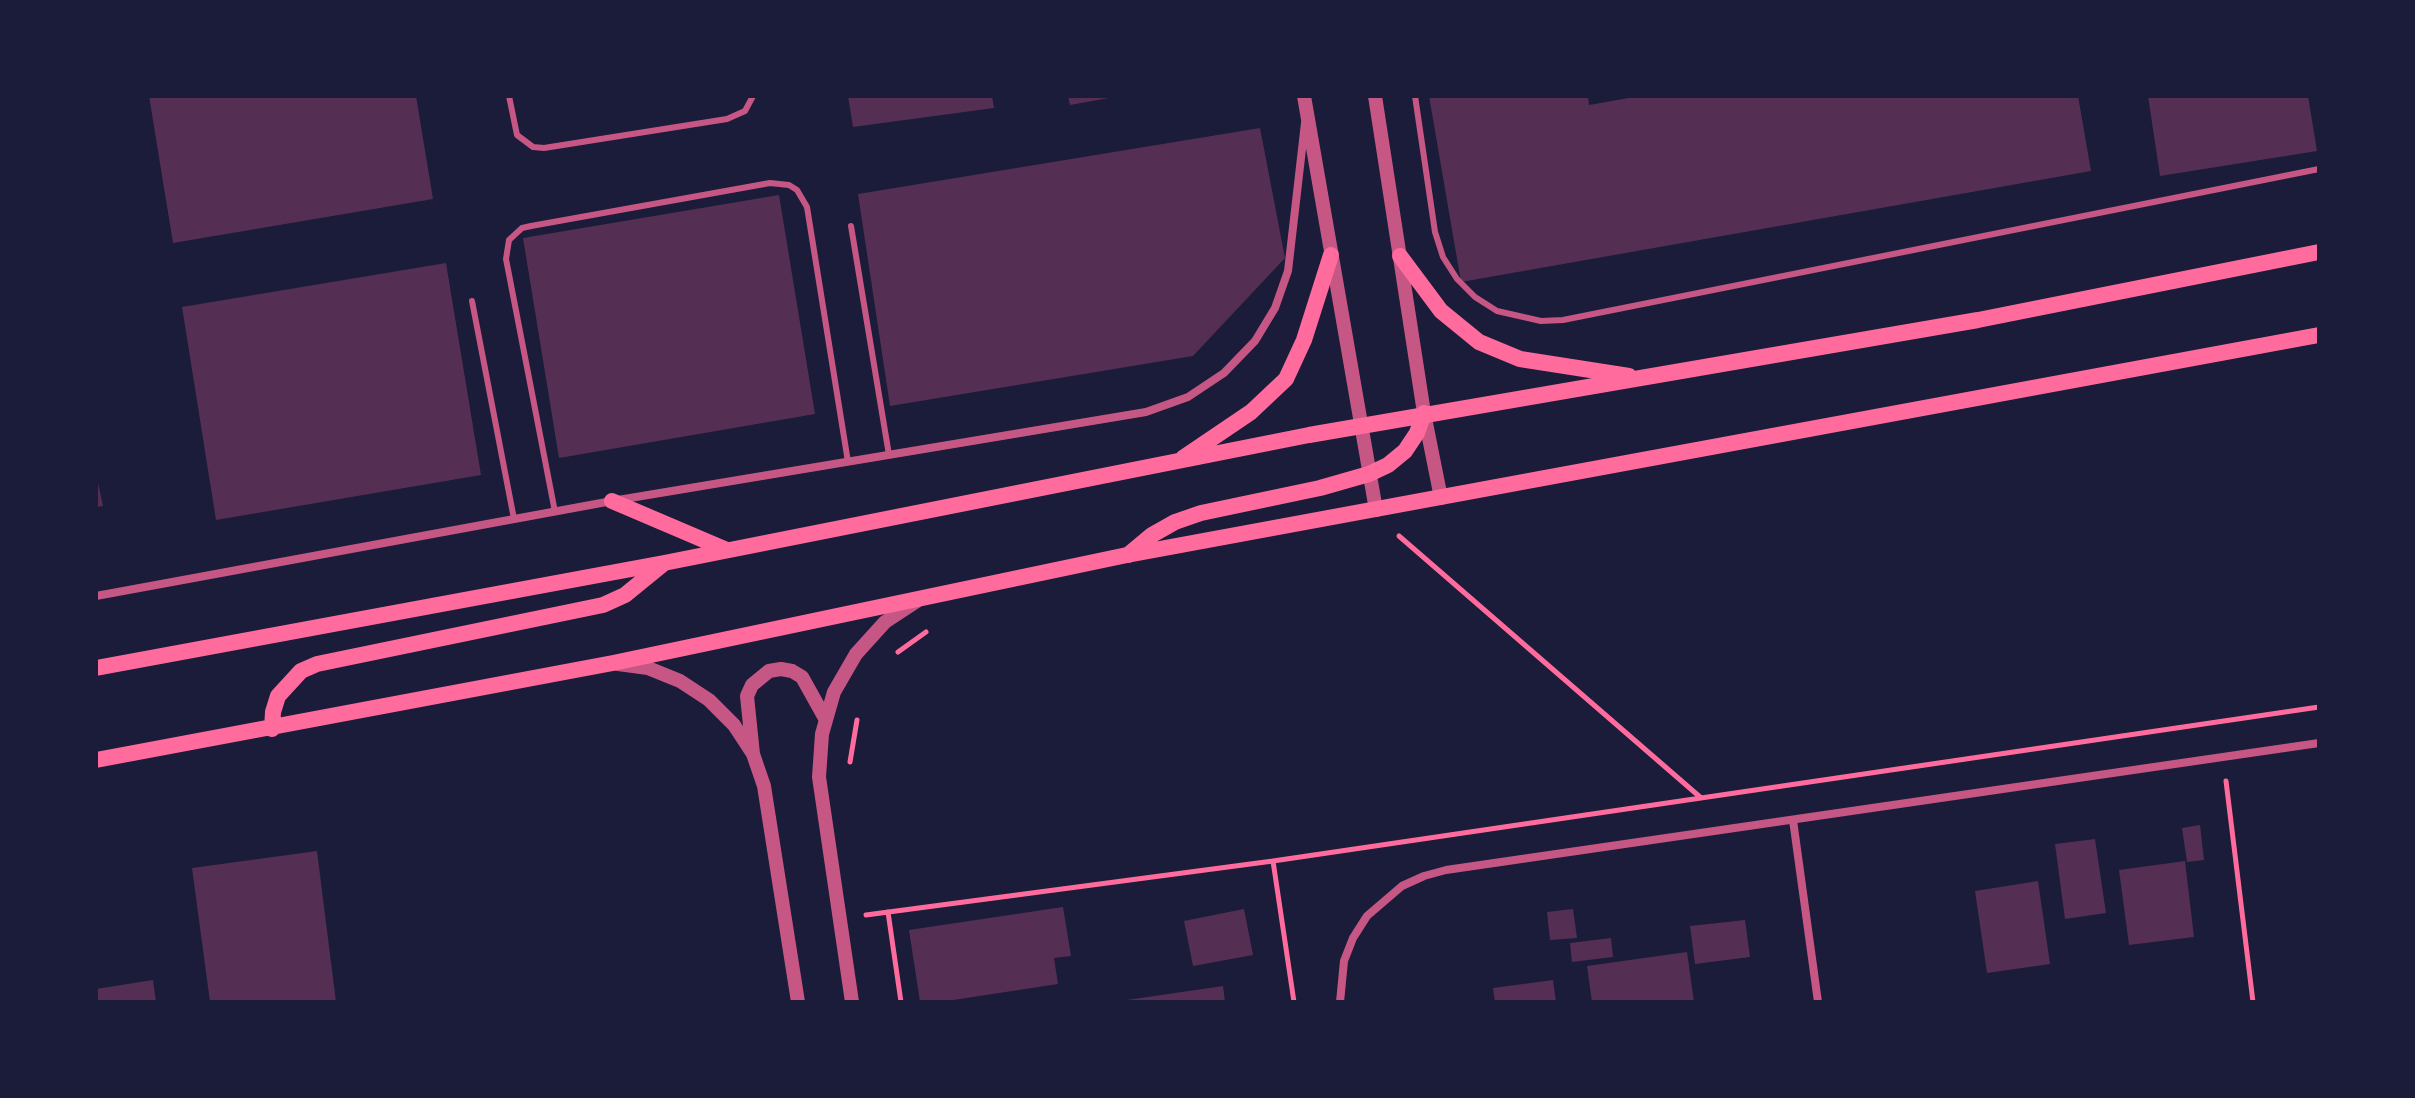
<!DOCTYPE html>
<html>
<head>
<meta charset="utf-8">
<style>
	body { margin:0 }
	#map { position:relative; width:2415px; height:1098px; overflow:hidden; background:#1b1b3a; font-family:Barlow,sans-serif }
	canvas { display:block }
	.frame { position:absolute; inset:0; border:98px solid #1b1b3a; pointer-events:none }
</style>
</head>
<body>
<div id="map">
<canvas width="2415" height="1098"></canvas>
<div class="frame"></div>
</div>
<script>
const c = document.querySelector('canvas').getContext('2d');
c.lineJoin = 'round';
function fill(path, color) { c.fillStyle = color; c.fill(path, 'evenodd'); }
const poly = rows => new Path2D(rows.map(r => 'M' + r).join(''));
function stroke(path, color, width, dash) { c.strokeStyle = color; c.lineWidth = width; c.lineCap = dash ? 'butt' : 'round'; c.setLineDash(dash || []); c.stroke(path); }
fill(poly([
	[149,96,416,96,433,199,173,243],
	[848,96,992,96,994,108,853,127],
	[1068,96,1109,96,1109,98,1070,105],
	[1429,96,1588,96,1589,105,1640,96,2078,96,2091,171,1461,282],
	[2148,96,2308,96,2317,151,2160,176],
	[1260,128,1285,258,1193,356,890,406,858,194],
	[779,195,815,414,559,458,523,238],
	[446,263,481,475,216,520,182,307],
	[96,474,103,506,96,507],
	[2200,825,2204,860,2187,862,2182,828],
	[2095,839,2106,913,2065,919,2055,844],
	[317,851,336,1002,210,1002,192,868],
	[2185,861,2194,937,2129,945,2119,870],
	[2038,881,2050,964,1987,973,1975,891],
	[1063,907,1071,956,1054,958,1058,984,940,1002,920,1002,909,930],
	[1244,909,1253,955,1193,966,1184,921],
	[1573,909,1577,938,1550,940,1547,912],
	[1745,920,1750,957,1695,964,1690,926],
	[1611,938,1613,957,1572,962,1570,943],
	[1687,952,1694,1002,1592,1002,1587,966],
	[153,980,156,1002,96,1002,96,989],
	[1553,980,1556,1002,1495,1002,1493,988],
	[1223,986,1225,1002,1128,1002,1127,1000]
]), '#542f53');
stroke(poly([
	[1399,536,1700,797],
	[898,652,926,632],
	[850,762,857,720],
	[2226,781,2253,1002],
	[1273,861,1294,1002],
	[888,912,901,1002],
	[866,915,1273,861,2319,707]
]), '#ff6b9d', 5);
stroke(poly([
	[509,96,517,135,533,147,544,148,727,119,745,111,753,96],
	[1415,96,1435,232,1443,257,1457,279,1475,297,1497,311,1541,321,1563,320,2319,169],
	[851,226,889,455],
	[472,301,514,519],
	[555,512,506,259,509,240,522,228,531,226,770,183,789,185,797,190,807,207,848,462]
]), '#c65784', 6);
stroke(poly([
	[96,596,612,501,1146,412,1188,397,1224,373,1255,341,1275,308,1288,271,1305,123],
	[1793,820,1818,1002],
	[1340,1002,1344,961,1353,938,1367,916,1402,886,1424,876,1446,870,2319,743]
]), '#c65784', 8);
stroke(poly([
	[1304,96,1376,510],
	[1375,96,1424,413,1441,498],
	[618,664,648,668,680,681,709,700,734,725,753,754,764,786,798,1002],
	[753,754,747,696,752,685,769,671,781,669,792,671,802,677,826,720],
	[852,1002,819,777,822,734,834,692,856,654,885,622,917,601]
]), '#c65784', 14);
stroke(poly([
	[1400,256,1441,311,1479,342,1520,359,1629,376],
	[1183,458,1251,412,1286,379,1304,340,1331,255],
	[612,501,727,550],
	[1128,555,1152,535,1175,522,1201,513,1320,488,1369,474,1388,465,1405,451,1417,433,1424,413],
	[96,668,664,563,1309,435,1978,320,2319,252],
	[272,729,273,712,278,696,301,671,317,664,603,605,625,595,663,564],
	[96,760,613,663,1127,555,2319,335]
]), '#ff6b9d', 16);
</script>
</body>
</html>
